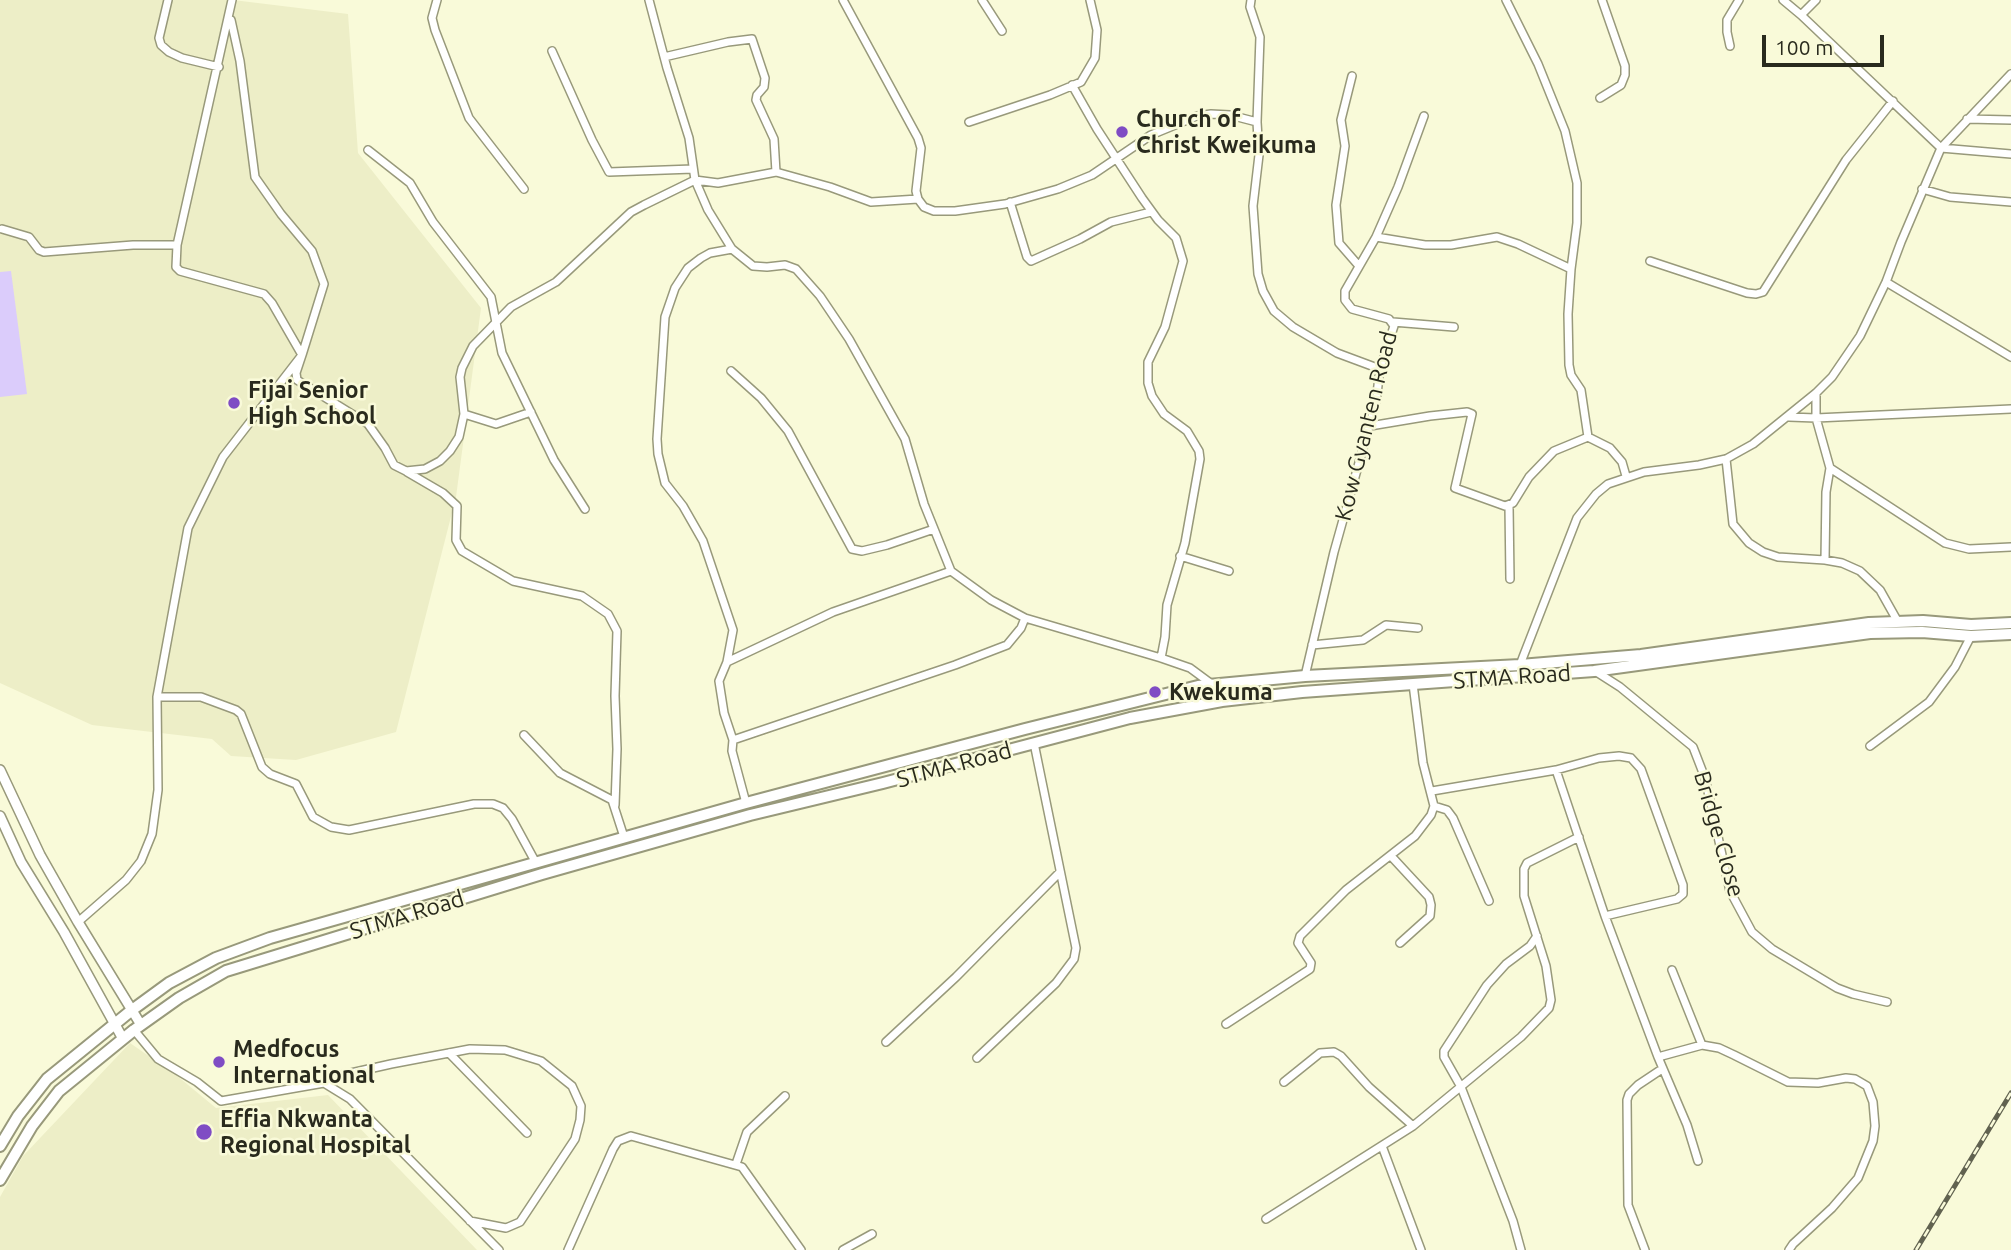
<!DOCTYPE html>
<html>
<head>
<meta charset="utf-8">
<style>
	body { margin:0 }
	#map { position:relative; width:2011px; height:1250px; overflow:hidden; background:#f9fad9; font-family:Ubuntu,sans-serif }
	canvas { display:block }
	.scale { position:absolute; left:1762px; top:35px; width:122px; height:32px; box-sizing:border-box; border:4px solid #292a1d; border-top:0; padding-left:9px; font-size:21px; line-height:24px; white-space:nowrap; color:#292a1d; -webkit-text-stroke:5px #f9fad9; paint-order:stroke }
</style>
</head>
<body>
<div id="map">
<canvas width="2011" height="1250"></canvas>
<div class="scale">100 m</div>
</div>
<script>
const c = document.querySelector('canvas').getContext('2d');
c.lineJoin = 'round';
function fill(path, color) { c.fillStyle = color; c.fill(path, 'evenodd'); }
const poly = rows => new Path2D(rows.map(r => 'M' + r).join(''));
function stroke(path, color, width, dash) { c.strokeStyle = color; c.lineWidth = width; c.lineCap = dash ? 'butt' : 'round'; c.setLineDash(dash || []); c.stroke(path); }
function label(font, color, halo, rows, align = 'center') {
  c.font = font + ' Ubuntu,sans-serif'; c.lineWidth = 5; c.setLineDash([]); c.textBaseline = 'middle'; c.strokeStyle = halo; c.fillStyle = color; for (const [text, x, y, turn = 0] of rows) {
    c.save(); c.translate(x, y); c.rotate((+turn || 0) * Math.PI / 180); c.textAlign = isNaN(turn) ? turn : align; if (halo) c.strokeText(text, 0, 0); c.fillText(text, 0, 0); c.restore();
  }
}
fill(poly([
	[0,0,233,0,348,14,358,153,481,308,456,497,396,732,296,760,231,756,212,739,92,725,0,683],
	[130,1043,176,1075,216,1108,328,1095,477,1250,0,1250,0,1197,23,1156]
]), '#edeec7');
fill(poly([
	[11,271,27,394,0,397,0,272]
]), '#dbccfb');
const minor = poly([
	[168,0,159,38,161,45,169,52,182,58,219,67],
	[232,0,177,245,176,267,180,271,264,294,272,303,302,355,296,373,297,380,368,424,385,448,394,465,406,471,425,469,440,461,450,451,459,437,464,414,460,377,462,368,473,346,511,307,556,282,631,212,644,205,695,180,718,183,776,172,774,139,756,100,757,95,764,87,765,78,752,39,728,42,664,57],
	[437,0,432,18,435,30,469,118,524,189],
	[649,0,667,68,689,138,695,180,708,210,732,249,753,266,767,267,785,265,796,269,820,296,849,339,905,439,924,504,951,571],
	[843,0,918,138,921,148,916,191,918,199,924,207,934,211,955,211,1005,204,1058,189,1092,175,1151,135,1197,116,1211,114,1230,115,1257,122],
	[982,0,1002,31],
	[1251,0,1250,7,1260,37,1257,122,1259,155,1253,206,1258,274,1263,291,1274,311,1293,327,1337,353,1380,369],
	[1783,0,1801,15],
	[1816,0,1801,15,1941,148,2011,154],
	[1730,46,1727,32,1727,20,1739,0],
	[552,51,592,140,609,172,693,169],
	[1352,76,1341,120,1345,146,1336,205,1339,243,1359,266],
	[1072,85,1097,129,1142,198,1158,220,1176,238,1183,261,1165,327,1148,362,1148,383,1152,396,1164,414,1187,431,1199,451,1200,459,1185,543,1167,605,1165,637,1161,658],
	[1600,98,1621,85,1625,75,1625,66,1602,0],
	[1967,119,2011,120],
	[969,122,1050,95,1081,82,1095,58,1097,30,1090,0],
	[368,150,410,183,433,222,491,297,502,353,554,460,585,509],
	[776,172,830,187,871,202,918,199],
	[1922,189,1950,197,2011,202],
	[1010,202,1027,257,1031,261,1080,239,1111,222,1151,212],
	[2,229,29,237,39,250,44,252,133,245,177,245],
	[1376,237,1398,187,1424,116],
	[732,249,710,253,701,258,688,268,675,288,665,317,657,439,658,454,665,483,683,506,703,541,733,630,727,662,719,681,724,713,733,740,732,751,746,803],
	[1650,261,1747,293,1756,294,1763,292,1846,160,1893,101],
	[1571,269,1568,314,1569,365,1571,375,1581,390,1588,437,1610,448,1622,462,1626,476],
	[1886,282,2011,357],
	[1393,322,1454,327],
	[731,371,761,398,788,431,852,549,862,551,887,545,934,529],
	[1816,393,1816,418,1830,468,1945,543,1969,549,2011,547],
	[464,414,496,424,531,412],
	[1789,417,1816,418,2011,409],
	[1370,426,1430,416,1467,412,1472,414,1455,488,1505,506,1513,503,1529,477,1554,451,1588,437],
	[1726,459,1733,524,1749,543,1763,552,1778,557,1825,560,1842,563,1860,571,1880,590,1898,622],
	[407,472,443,493,457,506,456,540,462,551,513,581,582,596,608,614,617,631,615,696,617,749,615,805],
	[1509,506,1510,579],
	[1180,556,1229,571],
	[1825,560,1826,492,1830,468],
	[1312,645,1363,640,1386,625,1418,628],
	[727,662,833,612,951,571,991,600,1025,618],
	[1595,671,1620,687,1693,747,1705,778,1730,891,1752,932,1772,949,1837,988,1853,994,1887,1002],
	[1305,676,1334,552,1376,402,1380,369,1394,326,1389,319,1352,309,1345,300,1345,291,1376,237,1425,245,1451,245,1497,237,1518,244,1571,269,1577,223,1577,183,1565,131,1538,64,1506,0],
	[1521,677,1520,665,1523,657,1577,518,1596,494,1608,484,1644,472,1699,465,1726,459,1753,444,1816,393,1832,377,1860,336,1886,282,1901,242,1941,148,2011,74],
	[157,697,201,697,236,710,241,714,262,767,270,774,296,784,313,817,331,827,349,830,474,804,493,804,503,808,512,819,536,863],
	[524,735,560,773,612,800,624,837],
	[733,740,955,665,1007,645,1021,628,1025,618,1161,658,1190,668,1213,685,1222,701],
	[1870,746,1929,702,1955,667,1971,636],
	[1556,770,1605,916,1658,1057,1687,1125,1698,1161],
	[1432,791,1556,770,1599,758,1619,756,1631,758,1641,769,1683,885,1683,894,1677,899,1605,916],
	[1434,806,1447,810,1453,818,1489,901],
	[1391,856,1429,897,1431,905,1430,916,1400,943],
	[78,922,126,880,141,861,152,834,158,790,157,697,188,528,223,457,302,355,324,284,312,251,281,214,255,177,240,61,231,20],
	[1672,970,1702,1045],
	[1226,1024,1310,969,1311,963,1298,943,1300,936,1346,890,1415,836,1431,815,1434,806,1423,763,1413,684],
	[134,1030,158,1059,197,1082,221,1101,324,1083,350,1099,499,1250],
	[886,1042,956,977,1060,872],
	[449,1053,527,1133],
	[1658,1057,1702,1045,1719,1048,1734,1055,1788,1082,1818,1083,1846,1078,1855,1079,1867,1086,1873,1102,1875,1126,1873,1141,1858,1178,1832,1208,1793,1244,1789,1250],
	[977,1058,1056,983,1074,959,1076,948,1034,743],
	[1284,1082,1320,1053,1334,1052,1341,1056,1369,1087,1413,1126],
	[324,1083,342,1075,391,1064,470,1049,505,1050,541,1061,572,1086,581,1106,580,1120,575,1139,520,1222,506,1228,470,1221],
	[1382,1146,1421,1250],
	[736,1164,747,1132,785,1096],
	[1266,1219,1413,1126,1521,1037,1549,1008,1551,1000,1546,966,1524,896,1524,869,1527,863,1579,837],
	[568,1250,613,1149,618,1141,631,1136,742,1167,801,1250],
	[843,1250,872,1234],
	[1521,1250,1513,1221,1461,1087,1444,1057,1444,1051,1487,985,1506,964,1530,946,1537,936],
	[1645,1250,1628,1205,1627,1100,1629,1094,1638,1085,1662,1069]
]);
const tertiary = poly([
	[0,770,40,855,78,922,141,1025],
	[0,816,21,862,64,932,123,1039]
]);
const secondary = poly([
	[0,1146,18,1116,47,1079,132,1010,169,983,216,958,270,938,746,803,1025,729,1198,686,1305,676,1520,665,1641,655,1869,623,1923,621,1971,625,2011,623],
	[0,1180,32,1126,59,1091,134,1030,179,998,226,971,542,874,750,815,883,783,1130,718,1222,701,1302,692,1594,671,1870,633,1922,632,1971,636,2011,634]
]);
stroke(minor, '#98997b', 10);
stroke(tertiary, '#98997b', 12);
stroke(secondary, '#98997b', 14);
stroke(minor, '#fff', 7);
stroke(tertiary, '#fff', 9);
stroke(secondary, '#fff', 10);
const rail = poly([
	[1916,1250,2011,1093]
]);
stroke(rail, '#616250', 5);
stroke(rail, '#f9fad9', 2.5, [8]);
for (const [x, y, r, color] of [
	[1122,132,7,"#7f4cc4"],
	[234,403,7,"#7f4cc4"],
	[1155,692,7,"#7f4cc4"],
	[219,1062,7,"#7f4cc4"],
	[204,1132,9,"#7f4cc4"]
]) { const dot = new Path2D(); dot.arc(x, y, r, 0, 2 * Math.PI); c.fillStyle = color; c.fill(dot); stroke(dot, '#f9fad9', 2.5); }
label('bold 23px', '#292a1d', '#f9fad9', [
	["Church of",1136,119],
	["Christ Kweikuma",1136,145],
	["Fijai Senior",248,390],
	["High School",248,416],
	["Kwekuma",1169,692],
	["Medfocus",233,1049],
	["International",233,1075],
	["Effia Nkwanta",220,1119],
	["Regional Hospital",220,1145]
], 'left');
label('23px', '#292a1d', '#f9fad9', [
	["Kow Gyanten Road",1366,426,-76],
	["STMA Road",1512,677,-4],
	["STMA Road",954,765,-15],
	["Bridge Close",1719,834,74],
	["STMA Road",407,915,-17]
]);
</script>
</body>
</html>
